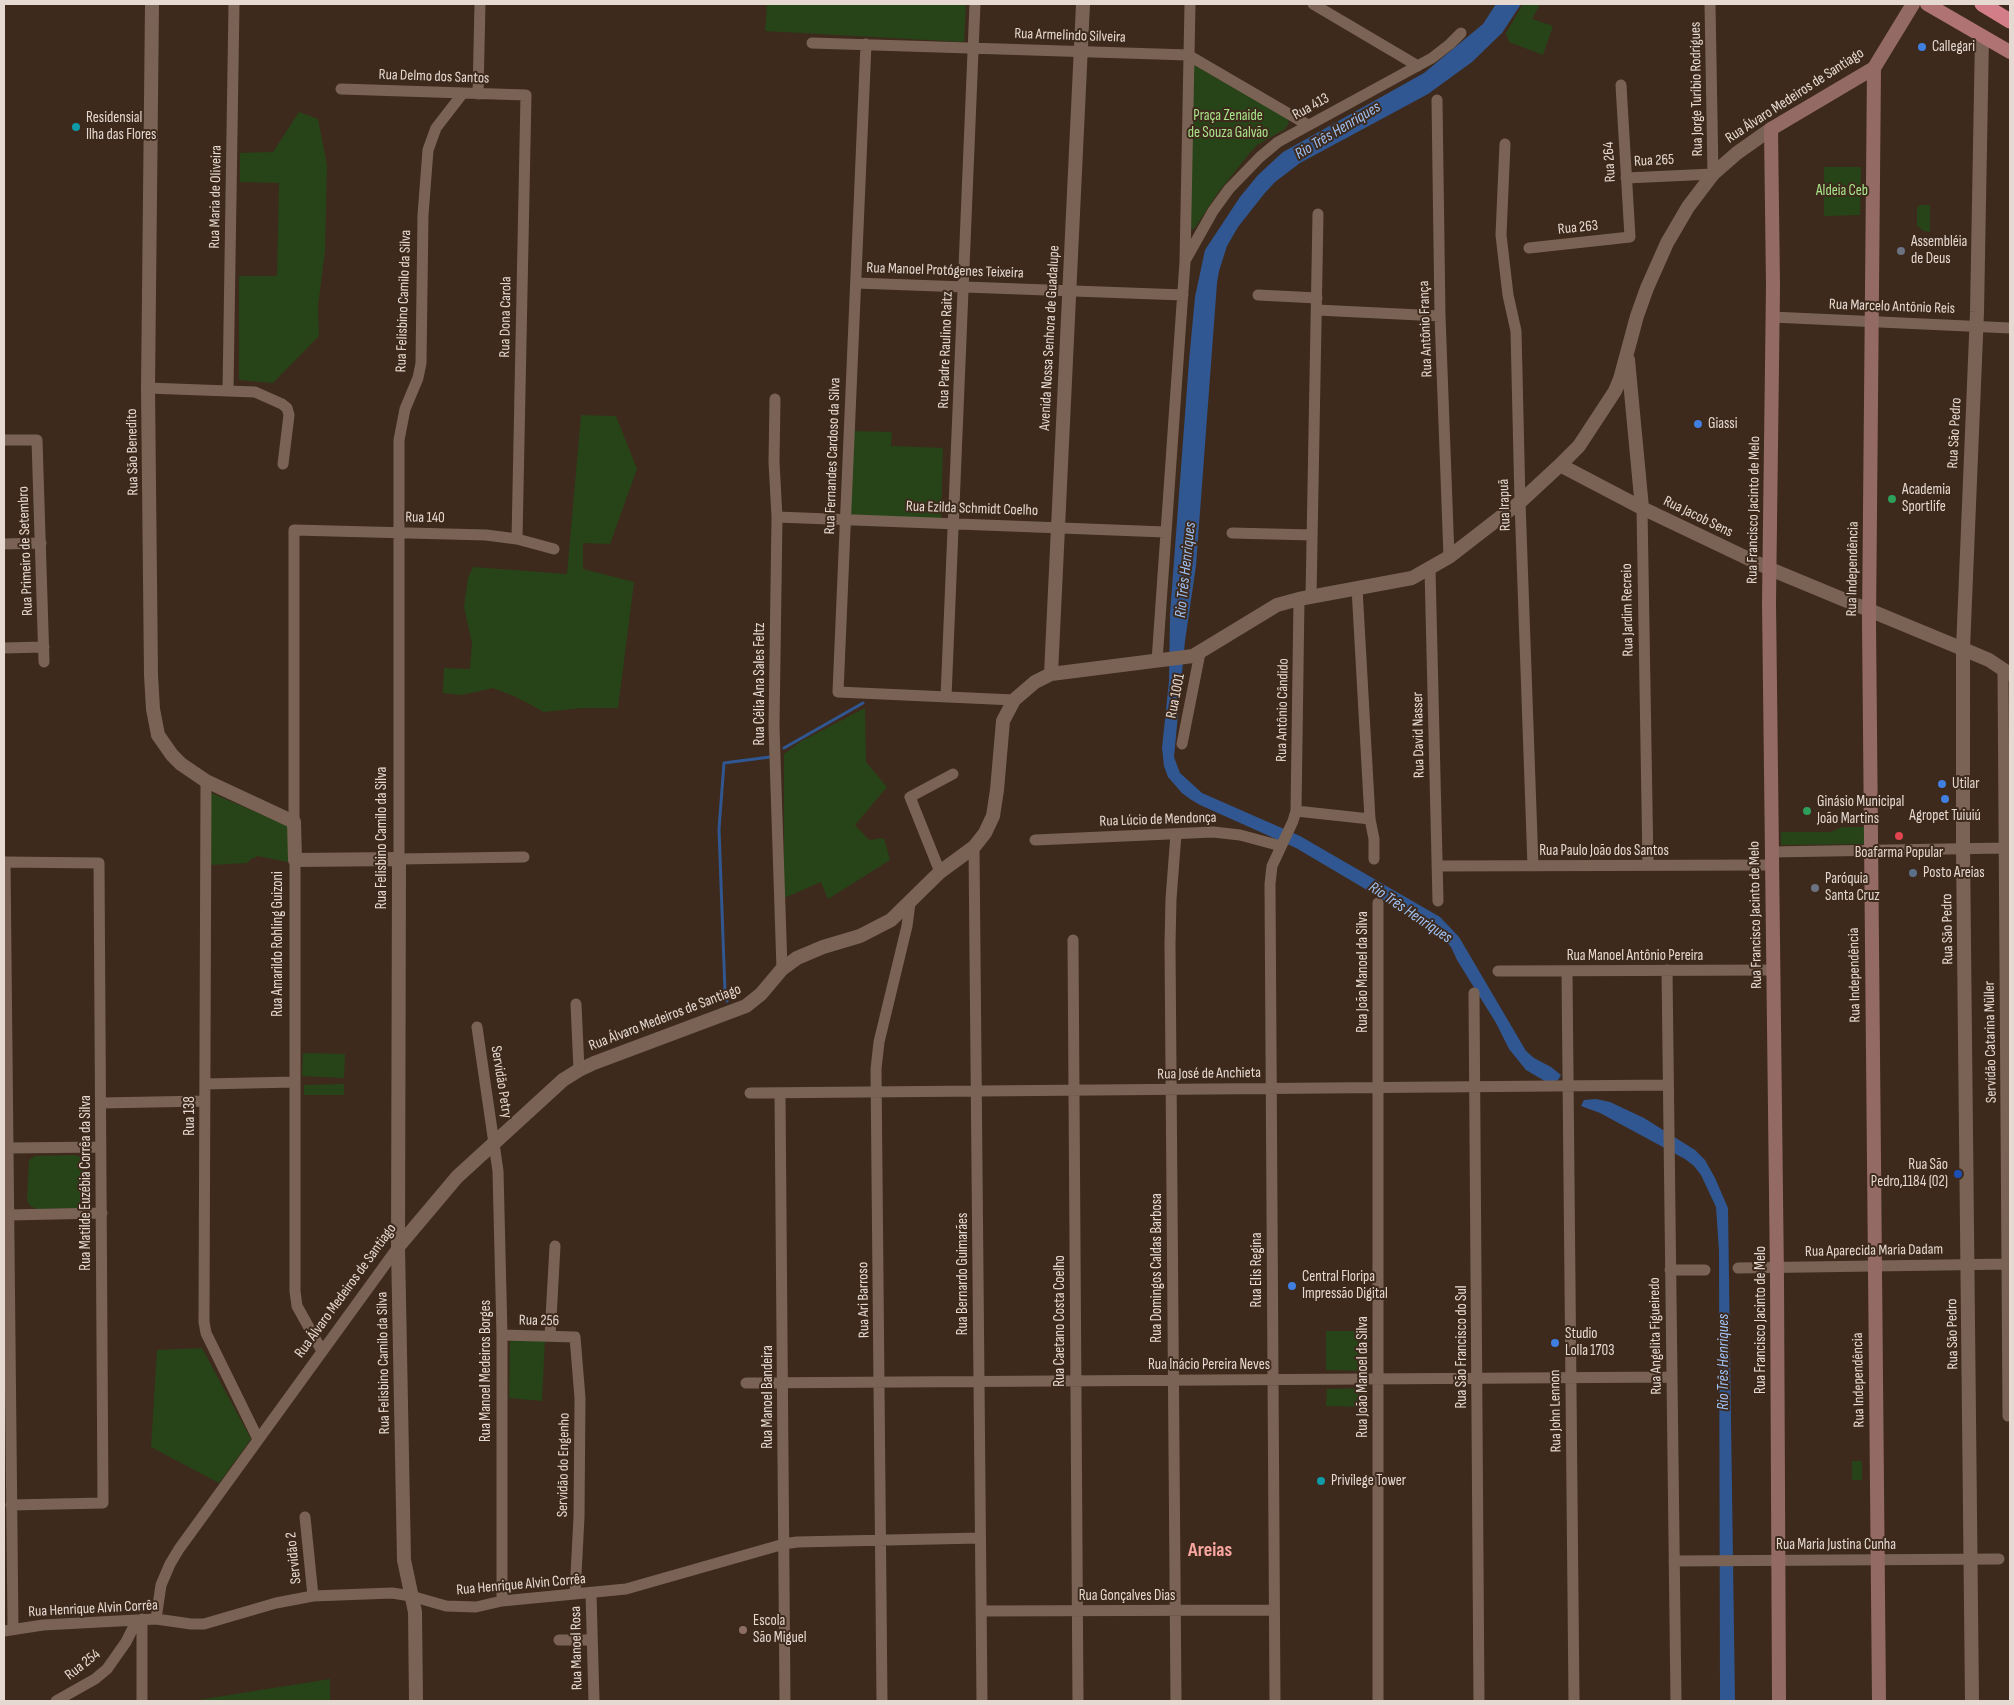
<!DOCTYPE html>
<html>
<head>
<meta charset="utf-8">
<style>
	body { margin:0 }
	#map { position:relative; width:2014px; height:1705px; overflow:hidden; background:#3d2a1c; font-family:"Sofia Sans Condensed",sans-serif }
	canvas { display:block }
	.frame { position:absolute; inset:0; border:5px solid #e6d9d1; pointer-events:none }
</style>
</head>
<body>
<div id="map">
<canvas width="2014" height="1705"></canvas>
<div class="frame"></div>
</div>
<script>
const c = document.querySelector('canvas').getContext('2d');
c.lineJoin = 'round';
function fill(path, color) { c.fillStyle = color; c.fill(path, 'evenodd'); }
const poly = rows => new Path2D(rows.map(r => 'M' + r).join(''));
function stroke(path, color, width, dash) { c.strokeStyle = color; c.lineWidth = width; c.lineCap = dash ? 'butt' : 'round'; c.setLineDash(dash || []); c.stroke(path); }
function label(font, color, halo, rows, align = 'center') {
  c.font = font + ' "Sofia Sans Condensed",sans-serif'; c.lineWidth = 4; c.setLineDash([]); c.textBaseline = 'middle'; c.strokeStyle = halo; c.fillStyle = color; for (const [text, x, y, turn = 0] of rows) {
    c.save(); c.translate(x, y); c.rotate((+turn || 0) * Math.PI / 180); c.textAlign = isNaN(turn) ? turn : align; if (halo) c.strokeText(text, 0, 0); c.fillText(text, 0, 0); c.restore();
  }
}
fill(poly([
	[767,4,966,4,964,42,765,31],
	[1523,4,1540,4,1532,19,1553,26,1543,55,1509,42,1506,33],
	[1194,65,1288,119,1289,123,1285,129,1257,145,1249,154,1217,194,1194,229,1191,229,1189,225],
	[299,112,318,119,327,165,325,251,318,306,319,336,273,383,239,380,239,276,277,276,279,183,240,182,240,153,273,152],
	[1824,167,1861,167,1860,215,1824,216],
	[1919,205,1930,205,1930,232,1924,231,1917,226,1917,209],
	[581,415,616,416,637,469,610,544,583,543,583,569,634,582,618,708,581,708,544,712,516,697,493,688,462,695,443,693,444,668,470,669,472,643,464,607,468,578,473,567,567,574],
	[853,431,892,432,891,446,943,448,941,519,850,515],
	[865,708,866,762,887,787,855,825,869,840,884,838,890,860,828,899,821,882,784,898,784,754,800,742],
	[209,792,288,826,288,862,258,856,251,859,247,863,209,865],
	[1842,827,1864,827,1864,844,1781,845,1781,832,1831,832],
	[303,1053,345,1054,344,1078,302,1076],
	[344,1084,344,1095,304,1095,304,1085],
	[75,1155,82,1158,85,1164,84,1203,78,1208,37,1209,30,1206,27,1200,29,1160,35,1156],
	[1326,1331,1369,1331,1368,1371,1326,1370],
	[510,1338,545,1340,542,1401,509,1398],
	[202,1348,251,1439,219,1483,151,1447,157,1350],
	[1368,1388,1368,1407,1326,1406,1327,1389],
	[1852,1461,1862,1461,1862,1480,1852,1480],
	[330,1679,330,1701,192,1701]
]), '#274418');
fill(poly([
	[1496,4,1521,4,1502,33,1472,62,1428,94,1300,163,1275,182,1264,194,1238,227,1227,246,1219,271,1217,283,1196,566,1185,641,1174,757,1180,773,1202,793,1300,836,1440,917,1459,937,1526,1051,1534,1058,1551,1067,1561,1075,1558,1080,1548,1083,1526,1070,1509,1049,1496,1023,1457,960,1451,947,1438,932,1296,848,1200,805,1190,799,1182,793,1168,777,1164,766,1162,748,1169,681,1170,614,1189,361,1195,297,1205,250,1240,197,1258,175,1283,152,1424,73,1483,24],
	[1596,1099,1610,1102,1644,1118,1695,1150,1705,1160,1715,1178,1728,1208,1735,1701,1720,1701,1719,1251,1716,1207,1701,1175,1694,1166,1685,1159,1600,1113,1581,1106,1584,1100]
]), '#305791');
stroke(poly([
	[784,748,863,703],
	[727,1001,725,992,719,829,724,763,770,757]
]), '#305791', 3);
stroke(poly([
	[1313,4,1418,66],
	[812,43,1188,55,1308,125],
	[866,44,838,692,1014,700],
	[341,89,526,95,517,539],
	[463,93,436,128,428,150,423,215,421,363,418,378,405,409,399,440,399,859,524,857],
	[478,94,480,4],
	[1437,100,1440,316,1449,557],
	[1505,144,1501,235,1508,295,1516,331,1520,502,1533,866],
	[1626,178,1713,174,1710,4],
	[1529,248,1630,237,1621,85],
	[1186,259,1213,211,1229,189,1260,157,1278,142,1432,58,1450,44,1461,33],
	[856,283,1183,295],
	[1258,295,1317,298],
	[1317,310,1440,316],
	[1772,317,2010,328],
	[148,388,255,392,282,404,287,408,289,415,283,464],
	[228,390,234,4],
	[775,399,774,462,777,517,774,727,782,969],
	[4,440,37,440,44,662],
	[1642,508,1648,865],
	[777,517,1165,532],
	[1232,533,1312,535],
	[4,544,41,543],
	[1430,569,1438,901],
	[1357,588,1370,819,1374,839,1374,859],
	[1311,597,1318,214],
	[4,648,44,647],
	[1157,661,1185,262,1190,4],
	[2003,668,2008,1416],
	[946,697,975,4],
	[1182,744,1200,653],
	[206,781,204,1322,206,1333,258,1439],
	[1296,811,1370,819],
	[294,822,294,530,486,535,517,539,554,549],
	[1035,840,1213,832,1240,835,1281,846],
	[974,847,982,1701],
	[1771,852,2004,848],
	[295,860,295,1291,297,1306,322,1351],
	[1437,866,1771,865],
	[940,872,910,797,953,774],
	[1378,903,1378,1701],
	[1073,940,1078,1701],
	[1667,970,1676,1701],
	[1498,971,1772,970],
	[1567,971,1574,1701],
	[1474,993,1479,1701],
	[576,1004,579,1070],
	[477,1027,498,1171,502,1335,502,1601],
	[205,1084,295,1082],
	[750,1093,1668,1085],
	[780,1093,785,1701],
	[101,1103,205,1101],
	[8,1148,101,1147],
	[9,1215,102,1213],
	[1738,1268,2010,1264],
	[1670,1270,1705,1270],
	[502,1335,575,1337,580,1398,579,1517,575,1594],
	[550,1336,555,1246],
	[746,1383,1672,1377],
	[11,1505,103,1503,99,863,5,862,13,1628],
	[305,1517,313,1596],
	[1674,1561,1999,1559],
	[591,1593,594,1701],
	[981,1611,1274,1610],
	[156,1619,161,1585,170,1564,179,1549,398,1247],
	[4,1631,43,1625,156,1619,191,1624,204,1624,276,1603,313,1596,392,1593,411,1596,446,1606,476,1607,502,1601,626,1589,784,1544,797,1542,980,1538],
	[559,1640,592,1640],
	[56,1701,95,1679,107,1669,126,1642,137,1620],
	[142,1701,142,1619],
	[882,1701,876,1069,879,1042,907,926,910,903],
	[1176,1701,1170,944,1171,899,1176,834],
	[1275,1701,1270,884,1272,866,1293,821,1296,811,1299,599]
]), '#7a6354', 11);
stroke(poly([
	[152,4,148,388,151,675,153,709,158,735,172,755,181,764,206,781,294,822,295,860,399,859,398,1247,404,1560,415,1612,416,1701],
	[1628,360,1642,508],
	[1560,465,1642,508,1770,569,1963,649,1989,660,2010,674],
	[1051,674,1083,4],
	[398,1247,457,1177,563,1080,579,1070,594,1063,746,1006,761,994,782,969,797,958,823,947,860,936,891,920,940,872,974,847,985,833,993,816,997,790,1003,721,1014,700,1035,682,1051,674,1193,656,1277,605,1299,599,1412,578,1449,557,1520,502,1560,465,1579,446,1615,391,1620,379,1637,316,1647,288,1667,243,1688,207,1713,174,1737,153,1771,129],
	[1972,1701,1963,849,1963,649,1977,312,1982,36]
]), '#7a6354', 14);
stroke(poly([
	[1874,68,1869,622,1879,1701],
	[1779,1701,1777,1279,1769,602,1773,286,1771,129,1874,68,1913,4]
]), '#946b64', 14);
stroke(poly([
	[1927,4,2010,52]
]), '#af7373', 14);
stroke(poly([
	[1982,4,2010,21]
]), '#d27d88', 15);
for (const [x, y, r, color] of [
	[1922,47,5,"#3f7fe0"],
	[76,127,5,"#0f9aa8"],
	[1901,251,5,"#6b7280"],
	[1698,424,5,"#3f7fe0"],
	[1892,499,5,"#2e9e5b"],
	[1942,784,5,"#3f7fe0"],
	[1945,799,5,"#3f7fe0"],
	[1807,811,5,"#2e9e5b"],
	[1899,836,5,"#e0444e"],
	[1913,873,5,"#5c6f8a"],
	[1815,888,5,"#6b7280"],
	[1958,1174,5,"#1a4fb4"],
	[1292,1286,5,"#3f7fe0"],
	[1555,1343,5,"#3f7fe0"],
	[1321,1481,5,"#0f9aa8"],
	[743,1630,5,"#8d6e63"]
]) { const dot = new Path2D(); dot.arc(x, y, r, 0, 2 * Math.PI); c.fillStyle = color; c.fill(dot); stroke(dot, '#3d2a1c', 2); }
label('15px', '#e6d9d1', '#3d2a1c', [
	["Rua Armelindo Silveira",1070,36,2],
	["Rua Delmo dos Santos",434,77,2],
	["Rua Jorge Turíbio Rodrigues",1697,89,-91],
	["Rua Álvaro Medeiros de Santiago",1795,96,-33],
	["Rua 413",1311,107,-29],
	["Rua 265",1654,161,-3],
	["Rua 264",1610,162,-93],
	["Rua Maria de Oliveira",216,197,-89],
	["Rua 263",1578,228,-6],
	["Rua Manoel Protógenes Teixeira",945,271,2],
	["Rua Felisbino Camilo da Silva",404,301,-88],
	["Rua Marcelo Antônio Reis",1892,307,2],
	["Rua Dona Carola",506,317,-89],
	["Rua Antônio França",1426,329,-92],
	["Avenida Nossa Senhora de Guadalupe",1050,338,-87],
	["Rua Padre Raulino Raitz",946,350,-88],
	["Rua São Pedro",1955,433,-87],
	["Rua São Benedito",133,452,-91],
	["Rua Fernandes Cardoso da Silva",833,456,-88],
	["Rua Irapuã",1505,505,-92],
	["Rua Ezilda Schmidt Coelho",972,509,2],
	["Rua Francisco Jacinto de Melo",1754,510,-89],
	["Rua Jacob Sens",1698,517,26],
	["Rua 140",425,518,1],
	["Rua Primeiro de Setembro",26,551,-92],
	["Rua Independência",1853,569,-89],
	["Rua Jardim Recreio",1628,610,-91],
	["Rua Célia Ana Sales Feltz",760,684,-90],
	["Rua 1001",1176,696,-79],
	["Rua Antônio Cândido",1283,710,-89],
	["Rua David Nasser",1419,735,-91],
	["Rua Lúcio de Mendonça",1158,820,-2],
	["Rua Felisbino Camilo da Silva",382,838,-90],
	["Rua Paulo João dos Santos",1604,851],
	["Rua Francisco Jacinto de Melo",1756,915,-91],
	["Rua São Pedro",1948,929,-91],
	["Rua Amarildo Rohling Guizoni",278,944,-90],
	["Rua Manoel Antônio Pereira",1635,956],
	["Rua João Manoel da Silva",1363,972,-90],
	["Rua Independência",1855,975,-91],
	["Rua Álvaro Medeiros de Santiago",665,1018,-21],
	["Servidão Catarina Müller",1991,1042,-91],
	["Rua José de Anchieta",1209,1074,-1],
	["Servidão Petry",501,1082,81],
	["Rua 138",190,1116,-90],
	["Rua Matilde Euzébia Corrêa da Silva",86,1183,-90],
	["Rua Aparecida Maria Dadam",1874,1251,-1],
	["Rua Domingos Caldas Barbosa",1157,1268,-90],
	["Rua Elis Regina",1257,1270,-90],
	["Rua Bernardo Guimarães",963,1274,-90],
	["Rua Álvaro Medeiros de Santiago",346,1291,-54],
	["Rua Ari Barroso",864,1300,-91],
	["Rua Francisco Jacinto de Melo",1761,1320,-90],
	["Rua 256",539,1321,1],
	["Rua Caetano Costa Coelho",1060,1321,-90],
	["Rua São Pedro",1953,1334,-91],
	["Rua Angelita Figueiredo",1656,1336,-91],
	["Rua São Francisco do Sul",1462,1347,-90],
	["Rua Felisbino Camilo da Silva",384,1363,-91],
	["Rua Inácio Pereira Neves",1209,1365],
	["Rua Manoel Medeiros Borges",486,1371,-90],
	["Rua João Manoel da Silva",1363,1377,-90],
	["Rua Independência",1859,1380,-91],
	["Rua Manoel Bandeira",768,1397,-90],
	["Rua John Lennon",1556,1411,-91],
	["Servidão do Engenho",564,1465,-89],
	["Rua Maria Justina Cunha",1836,1545],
	["Servidão 2",294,1558,-96],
	["Rua Henrique Alvin Corrêa",521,1585,-5],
	["Rua Gonçalves Dias",1127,1596],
	["Rua Henrique Alvin Corrêa",93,1609,-3],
	["Rua Manoel Rosa",577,1648,-91],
	["Rua 254",83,1665,-38]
]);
label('15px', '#e6d9d1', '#3d2a1c', [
	["Callegari",1932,47],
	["Residensial",86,118],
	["Ilha das Flores",86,135],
	["Assembléia",1911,242],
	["de Deus",1911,259],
	["Giassi",1708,424],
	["Academia",1902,490],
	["Sportlife",1902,507],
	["Utilar",1952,784],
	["Ginásio Municipal",1817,802],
	["João Martins",1817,819],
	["Agropet Tuiuiú",1945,816,"center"],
	["Boafarma Popular",1899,853,"center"],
	["Posto Areias",1923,873],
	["Paróquia",1825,879],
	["Santa Cruz",1825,896],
	["Rua São",1948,1165,"right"],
	["Pedro,1184 (02)",1948,1182,"right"],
	["Central Floripa",1302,1277],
	["Impressão Digital",1302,1294],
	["Studio",1565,1334],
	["Lolla 1703",1565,1351],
	["Privilege Tower",1331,1481],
	["Escola",753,1621],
	["São Miguel",753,1638]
], 'left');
label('15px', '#a9e58b', '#3d2a1c', [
	["Praça Zenaide",1228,116],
	["de Souza Galvão",1228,133],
	["Aldeia Ceb",1842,191]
]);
label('italic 16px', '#9ec0f3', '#3d2a1c', [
	["Rio Três Henriques",1338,131,-31],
	["Rio Três Henriques",1186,570,-84],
	["Rio Três Henriques",1410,913,34],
	["Rio Três Henriques",1724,1362,-90]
]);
label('bold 20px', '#faa6a1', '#3d2a1c', [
	["Areias",1210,1551]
]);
</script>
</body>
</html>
